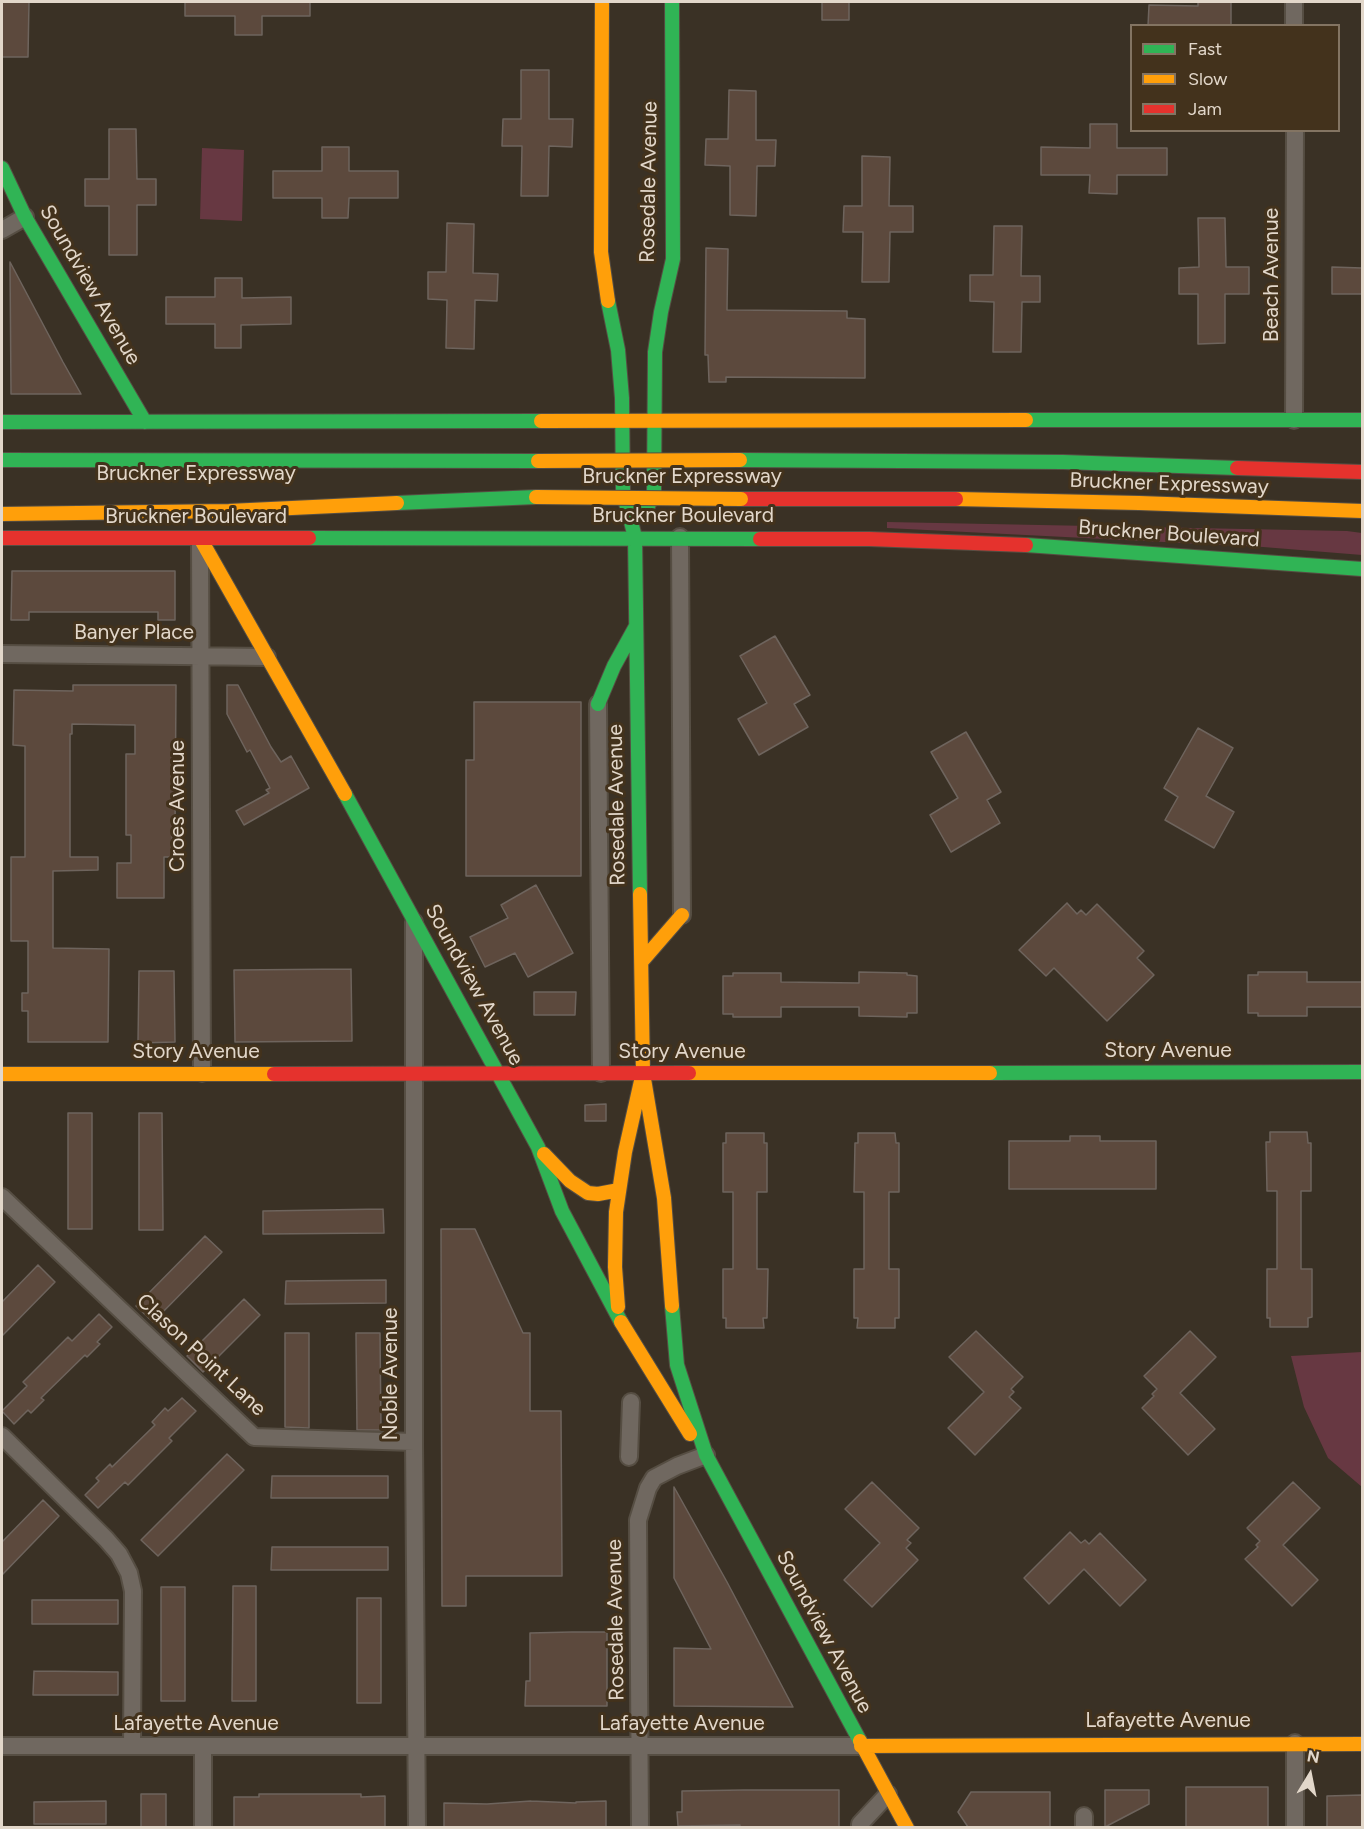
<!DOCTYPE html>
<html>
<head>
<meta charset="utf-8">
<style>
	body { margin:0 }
	#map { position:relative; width:1364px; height:1829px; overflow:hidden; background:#3a3125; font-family:Figtree,sans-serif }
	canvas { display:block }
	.frame { position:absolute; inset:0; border:3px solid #e2d7ca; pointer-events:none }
	.legend { position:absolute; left:1130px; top:24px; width:210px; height:108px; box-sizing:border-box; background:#43321c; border:2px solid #837462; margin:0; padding:8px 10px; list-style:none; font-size:18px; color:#e2d7ca }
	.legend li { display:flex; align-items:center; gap:12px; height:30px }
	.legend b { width:30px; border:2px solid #837462 }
	.north { position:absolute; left:1280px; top:1745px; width:60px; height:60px; -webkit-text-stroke:4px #43321c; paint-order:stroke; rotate:10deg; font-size:16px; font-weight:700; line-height:24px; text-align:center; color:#e2d7ca }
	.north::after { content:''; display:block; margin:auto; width:21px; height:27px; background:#e2d7ca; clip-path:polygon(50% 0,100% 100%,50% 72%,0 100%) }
</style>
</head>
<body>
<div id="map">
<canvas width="1364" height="1829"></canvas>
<div class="frame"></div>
<ul class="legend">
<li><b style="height:8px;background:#30b455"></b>Fast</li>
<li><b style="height:8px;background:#ff9f0a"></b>Slow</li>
<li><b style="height:8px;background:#e5322d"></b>Jam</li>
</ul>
<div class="north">N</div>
</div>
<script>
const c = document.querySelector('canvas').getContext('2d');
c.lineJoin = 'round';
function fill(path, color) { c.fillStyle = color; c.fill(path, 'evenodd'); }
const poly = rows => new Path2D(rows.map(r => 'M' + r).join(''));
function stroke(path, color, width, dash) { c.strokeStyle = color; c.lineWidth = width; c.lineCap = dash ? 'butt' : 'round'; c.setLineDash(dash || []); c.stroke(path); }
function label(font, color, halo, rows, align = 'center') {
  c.font = font + ' Figtree,sans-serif'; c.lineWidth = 6; c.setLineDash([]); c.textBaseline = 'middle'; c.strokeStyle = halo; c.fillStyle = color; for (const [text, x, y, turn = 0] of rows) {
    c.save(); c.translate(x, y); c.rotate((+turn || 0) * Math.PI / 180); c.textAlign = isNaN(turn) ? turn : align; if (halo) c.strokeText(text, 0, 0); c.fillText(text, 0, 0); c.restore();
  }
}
fill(poly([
	[202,148,244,150,242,221,200,219],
	[887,522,1347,531,1362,533,1362,555,1263,547,887,528],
	[1362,1352,1362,1487,1328,1458,1304,1407,1291,1356]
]), '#673842');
const building = poly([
	[2,2,29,2,28,57,2,57,2,2],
	[185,2,310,2,310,16,262,16,262,35,235,35,235,16,185,16,185,2],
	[822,2,849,2,849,20,822,20,822,2],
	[1198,2,1231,2,1231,26,1148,26,1149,5,1198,6,1198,2],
	[521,70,549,70,549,119,573,119,572,147,549,146,548,196,521,196,522,146,502,146,503,119,521,119,521,70],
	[729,90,756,91,756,140,776,140,775,166,757,166,756,216,730,215,730,166,705,165,706,139,728,139,729,90],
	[1090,124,1117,124,1117,148,1167,148,1167,175,1117,175,1117,194,1089,193,1090,175,1041,175,1041,147,1090,148,1090,124],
	[109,129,136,129,137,179,156,179,156,205,137,205,137,255,109,255,109,206,85,206,85,179,109,179,109,129],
	[322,147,349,147,349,171,398,171,398,198,349,198,348,218,322,218,322,198,273,198,273,171,322,171,322,147],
	[862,156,890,157,889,206,913,206,913,232,890,232,889,282,862,282,863,232,843,232,844,206,862,206,862,156],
	[1198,218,1225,218,1226,267,1249,267,1249,294,1225,294,1225,343,1198,344,1198,294,1179,294,1179,268,1199,267,1198,218],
	[447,223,474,224,473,273,498,274,497,301,475,300,474,349,446,348,447,300,428,299,428,272,446,272,447,223],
	[994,226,1022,226,1021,276,1040,276,1040,302,1022,302,1021,352,993,352,994,302,970,301,970,275,993,275,994,226],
	[706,248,728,249,727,310,847,311,847,318,865,319,865,378,726,377,726,382,709,382,708,355,705,355,706,248],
	[10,262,63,362,81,394,11,394,10,262],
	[1332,267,1362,268,1362,294,1332,294,1332,267],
	[215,278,242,278,242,298,291,297,291,324,241,325,241,348,215,348,215,324,166,324,166,297,215,297,215,278],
	[12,571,175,571,175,620,158,620,158,612,29,612,29,620,11,620,12,571],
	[775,636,810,695,794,704,808,727,759,755,738,719,767,703,740,656,775,636],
	[73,685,176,685,175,835,172,835,173,857,164,857,164,898,117,898,117,863,131,863,131,835,126,835,126,754,135,754,135,725,72,724,72,734,70,734,70,857,98,857,98,870,53,871,53,948,109,949,108,1042,28,1042,28,1011,22,1011,22,993,28,993,28,941,11,941,11,857,25,857,25,746,13,745,14,690,73,691,73,685],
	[227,685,238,685,271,747,281,762,291,756,309,788,244,825,236,811,269,793,266,790,270,788,250,750,247,752,227,714,227,685],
	[474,702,581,702,581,876,466,876,466,760,474,760,474,702],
	[1198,728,1233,748,1206,796,1234,812,1214,848,1165,820,1178,797,1164,788,1198,728],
	[966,732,1001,792,987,800,1000,823,951,852,930,815,958,798,931,752,966,732],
	[536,885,573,953,528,977,515,953,485,967,470,937,508,918,501,905,536,885],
	[1067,903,1077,914,1081,910,1086,915,1097,904,1144,951,1137,958,1154,975,1107,1021,1054,968,1046,976,1019,950,1067,903],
	[351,969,352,1041,235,1042,234,970,351,969],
	[139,971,174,971,175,1042,138,1043,139,971],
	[859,972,907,973,907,975,917,976,917,1013,907,1013,907,1017,859,1016,859,1007,781,1007,781,1017,733,1017,733,1014,723,1014,723,976,733,976,733,973,781,973,781,982,859,983,859,972],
	[1258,972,1307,972,1307,982,1362,982,1362,1007,1307,1007,1307,1016,1258,1016,1258,1013,1248,1013,1248,975,1258,975,1258,972],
	[534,992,576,992,575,1015,534,1015,534,992],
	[606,1104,606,1121,585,1121,585,1105,606,1104],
	[68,1113,92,1113,92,1229,68,1229,68,1113],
	[139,1113,162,1113,163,1230,139,1230,139,1113],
	[1270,1132,1307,1132,1308,1143,1311,1143,1311,1191,1301,1191,1301,1269,1312,1269,1312,1317,1308,1318,1308,1327,1270,1327,1270,1318,1267,1318,1267,1269,1277,1269,1277,1191,1267,1191,1266,1142,1270,1142,1270,1132],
	[726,1133,764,1133,764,1143,767,1143,767,1192,757,1192,757,1269,768,1269,767,1318,763,1318,764,1328,726,1328,726,1318,723,1318,723,1269,733,1269,733,1192,723,1192,723,1143,726,1143,726,1133],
	[858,1133,895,1133,896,1143,899,1143,899,1192,889,1192,889,1269,899,1269,899,1318,895,1318,895,1328,857,1328,858,1318,854,1318,854,1269,864,1269,864,1192,854,1192,855,1143,858,1143,858,1133],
	[1070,1136,1100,1136,1100,1141,1156,1141,1156,1189,1009,1189,1009,1141,1070,1141,1070,1136],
	[383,1209,384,1233,263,1234,263,1211,383,1209],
	[441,1229,475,1229,523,1333,530,1333,530,1411,561,1411,562,1576,466,1576,466,1606,442,1606,441,1229],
	[205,1236,222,1252,153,1322,136,1306,205,1236],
	[38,1265,55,1282,2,1336,2,1302,38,1265],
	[386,1280,386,1303,285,1304,286,1281,386,1280],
	[244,1299,260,1315,203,1372,187,1356,244,1299],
	[99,1314,112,1327,97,1342,100,1344,87,1357,85,1355,41,1398,44,1400,31,1413,28,1410,14,1424,2,1411,27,1386,23,1382,68,1337,72,1341,99,1314],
	[976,1331,1023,1377,1011,1389,1014,1392,1009,1397,1021,1408,975,1455,948,1428,984,1392,949,1357,976,1331],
	[1190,1331,1216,1357,1180,1393,1215,1429,1188,1455,1142,1408,1154,1396,1152,1394,1157,1389,1144,1376,1190,1331],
	[285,1333,309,1333,309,1428,285,1427,285,1333],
	[356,1333,380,1333,381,1430,357,1430,356,1333],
	[182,1398,196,1411,169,1438,172,1441,128,1485,125,1482,98,1508,85,1495,99,1481,96,1478,110,1464,112,1467,155,1425,152,1422,165,1408,168,1411,182,1398],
	[227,1454,244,1470,158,1556,141,1540,227,1454],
	[272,1476,388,1476,388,1498,271,1498,272,1476],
	[872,1482,919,1528,907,1540,911,1543,906,1548,918,1560,872,1607,844,1580,880,1543,845,1509,872,1482],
	[1293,1482,1320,1508,1283,1545,1318,1580,1292,1606,1245,1559,1258,1547,1256,1545,1260,1541,1247,1528,1293,1482],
	[674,1487,727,1582,793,1707,674,1706,674,1648,711,1649,674,1578,674,1487],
	[43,1500,59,1516,2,1575,2,1542,43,1500],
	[1070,1532,1081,1543,1085,1540,1089,1544,1100,1533,1146,1580,1120,1606,1084,1569,1049,1604,1024,1578,1070,1532],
	[272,1547,388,1547,388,1570,271,1570,272,1547],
	[233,1586,256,1586,256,1701,232,1701,233,1586],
	[161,1587,185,1587,185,1701,161,1701,161,1587],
	[357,1598,381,1598,381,1703,357,1703,357,1598],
	[32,1600,118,1600,118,1624,32,1624,32,1600],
	[572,1632,607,1632,607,1706,525,1706,526,1681,530,1681,530,1633,572,1632],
	[34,1671,118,1672,118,1695,33,1695,34,1671],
	[1186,1787,1268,1787,1268,1827,1186,1827,1186,1787],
	[744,1790,839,1790,839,1827,740,1827,740,1825,678,1826,677,1812,682,1812,682,1791,744,1790],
	[1105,1790,1149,1790,1149,1804,1105,1827,1105,1790],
	[971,1792,1050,1792,1050,1827,968,1827,958,1812,971,1792],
	[141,1794,166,1794,166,1827,141,1827,141,1794],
	[259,1794,361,1794,361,1797,385,1796,385,1827,234,1827,234,1797,259,1797,259,1794],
	[1362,1795,1362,1827,1327,1827,1327,1796,1362,1795],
	[106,1801,106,1824,34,1824,34,1802,106,1801],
	[531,1801,576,1803,576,1802,606,1801,606,1827,444,1827,444,1803,487,1804,531,1801]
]);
fill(building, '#5c493d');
stroke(building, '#6e645d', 1.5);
const street = poly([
	[1294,2,1294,26],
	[2,230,25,217],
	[1294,420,1295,130],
	[680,537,682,915],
	[200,540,202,1073],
	[2,654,267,657],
	[598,704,601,1073],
	[414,922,414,1442,417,1828],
	[2,1197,254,1437,414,1442],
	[2,1436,106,1539,119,1554,129,1573,133,1591,132,1746],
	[629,1457,631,1402],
	[2,1746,861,1746],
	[203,1828,203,1746],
	[640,1828,638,1520,648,1488,654,1478,677,1466,706,1455],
	[860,1828,860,1824,888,1794],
	[1084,1828,1084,1816],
	[1295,1828,1295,1743]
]);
const fast = poly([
	[2,168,25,217,145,422],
	[608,301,618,350,622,398,623,492,635,537,640,894],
	[1026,420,1362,420],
	[2,422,541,421],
	[2,460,538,461],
	[740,460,1063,462,1237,468],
	[397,503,536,497],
	[645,513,654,492,655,352,661,312,673,259,672,2],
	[309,538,760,539],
	[1026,545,1362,569],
	[598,704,614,666,635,628],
	[345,794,538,1147,562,1211,621,1322],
	[990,1073,1362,1072],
	[672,1306,677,1365,706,1455,860,1741]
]);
const slow = poly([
	[602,2,601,252,608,301],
	[541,421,1026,420],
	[956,499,1139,503,1362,511],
	[2,514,229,511,397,503],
	[200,538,345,794],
	[640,894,643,1073,664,1198,672,1306],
	[643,960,682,915],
	[689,1073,990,1073],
	[2,1074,274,1074],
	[544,1154,570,1181,588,1193,598,1194,619,1190],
	[618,1307,615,1267,616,1212,625,1152,641,1081],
	[621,1322,690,1434],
	[860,1741,907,1828],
	[861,1746,1362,1744]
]);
const jam = poly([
	[1237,468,1362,472],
	[741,499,956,499],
	[2,538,309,538],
	[760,539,869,539,1026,545],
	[274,1074,689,1073]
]);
stroke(street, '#564e43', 20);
stroke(fast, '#564e43', 16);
stroke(slow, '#564e43', 16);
stroke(jam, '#564e43', 16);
stroke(street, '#706860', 16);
stroke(fast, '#30b455', 14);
stroke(slow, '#ff9f0a', 14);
stroke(jam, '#e5322d', 14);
const slowBridge = poly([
	[538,461,740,460],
	[536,497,741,499]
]);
stroke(slowBridge, '#564e43', 16, []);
stroke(slowBridge, '#ff9f0a', 14);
label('21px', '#e2d7ca', '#43321c', [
	["Rosedale Avenue",649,182,-89],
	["Beach Avenue",1272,275,-90],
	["Soundview Avenue",90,285,60],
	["Bruckner Expressway",196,474],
	["Bruckner Expressway",682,477],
	["Bruckner Expressway",1169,484,2],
	["Bruckner Boulevard",683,516],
	["Bruckner Boulevard",196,517],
	["Bruckner Boulevard",1169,534,4],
	["Banyer Place",134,633],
	["Rosedale Avenue",617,805,-91],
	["Croes Avenue",178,806,-90],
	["Soundview Avenue",474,985,61],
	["Story Avenue",1168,1051],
	["Story Avenue",196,1052],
	["Story Avenue",682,1052],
	["Clason Point Lane",201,1355,43],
	["Noble Avenue",391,1374,-90],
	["Rosedale Avenue",616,1620,-91],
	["Soundview Avenue",824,1632,62],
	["Lafayette Avenue",1168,1721],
	["Lafayette Avenue",196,1724],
	["Lafayette Avenue",682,1724]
]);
</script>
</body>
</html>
